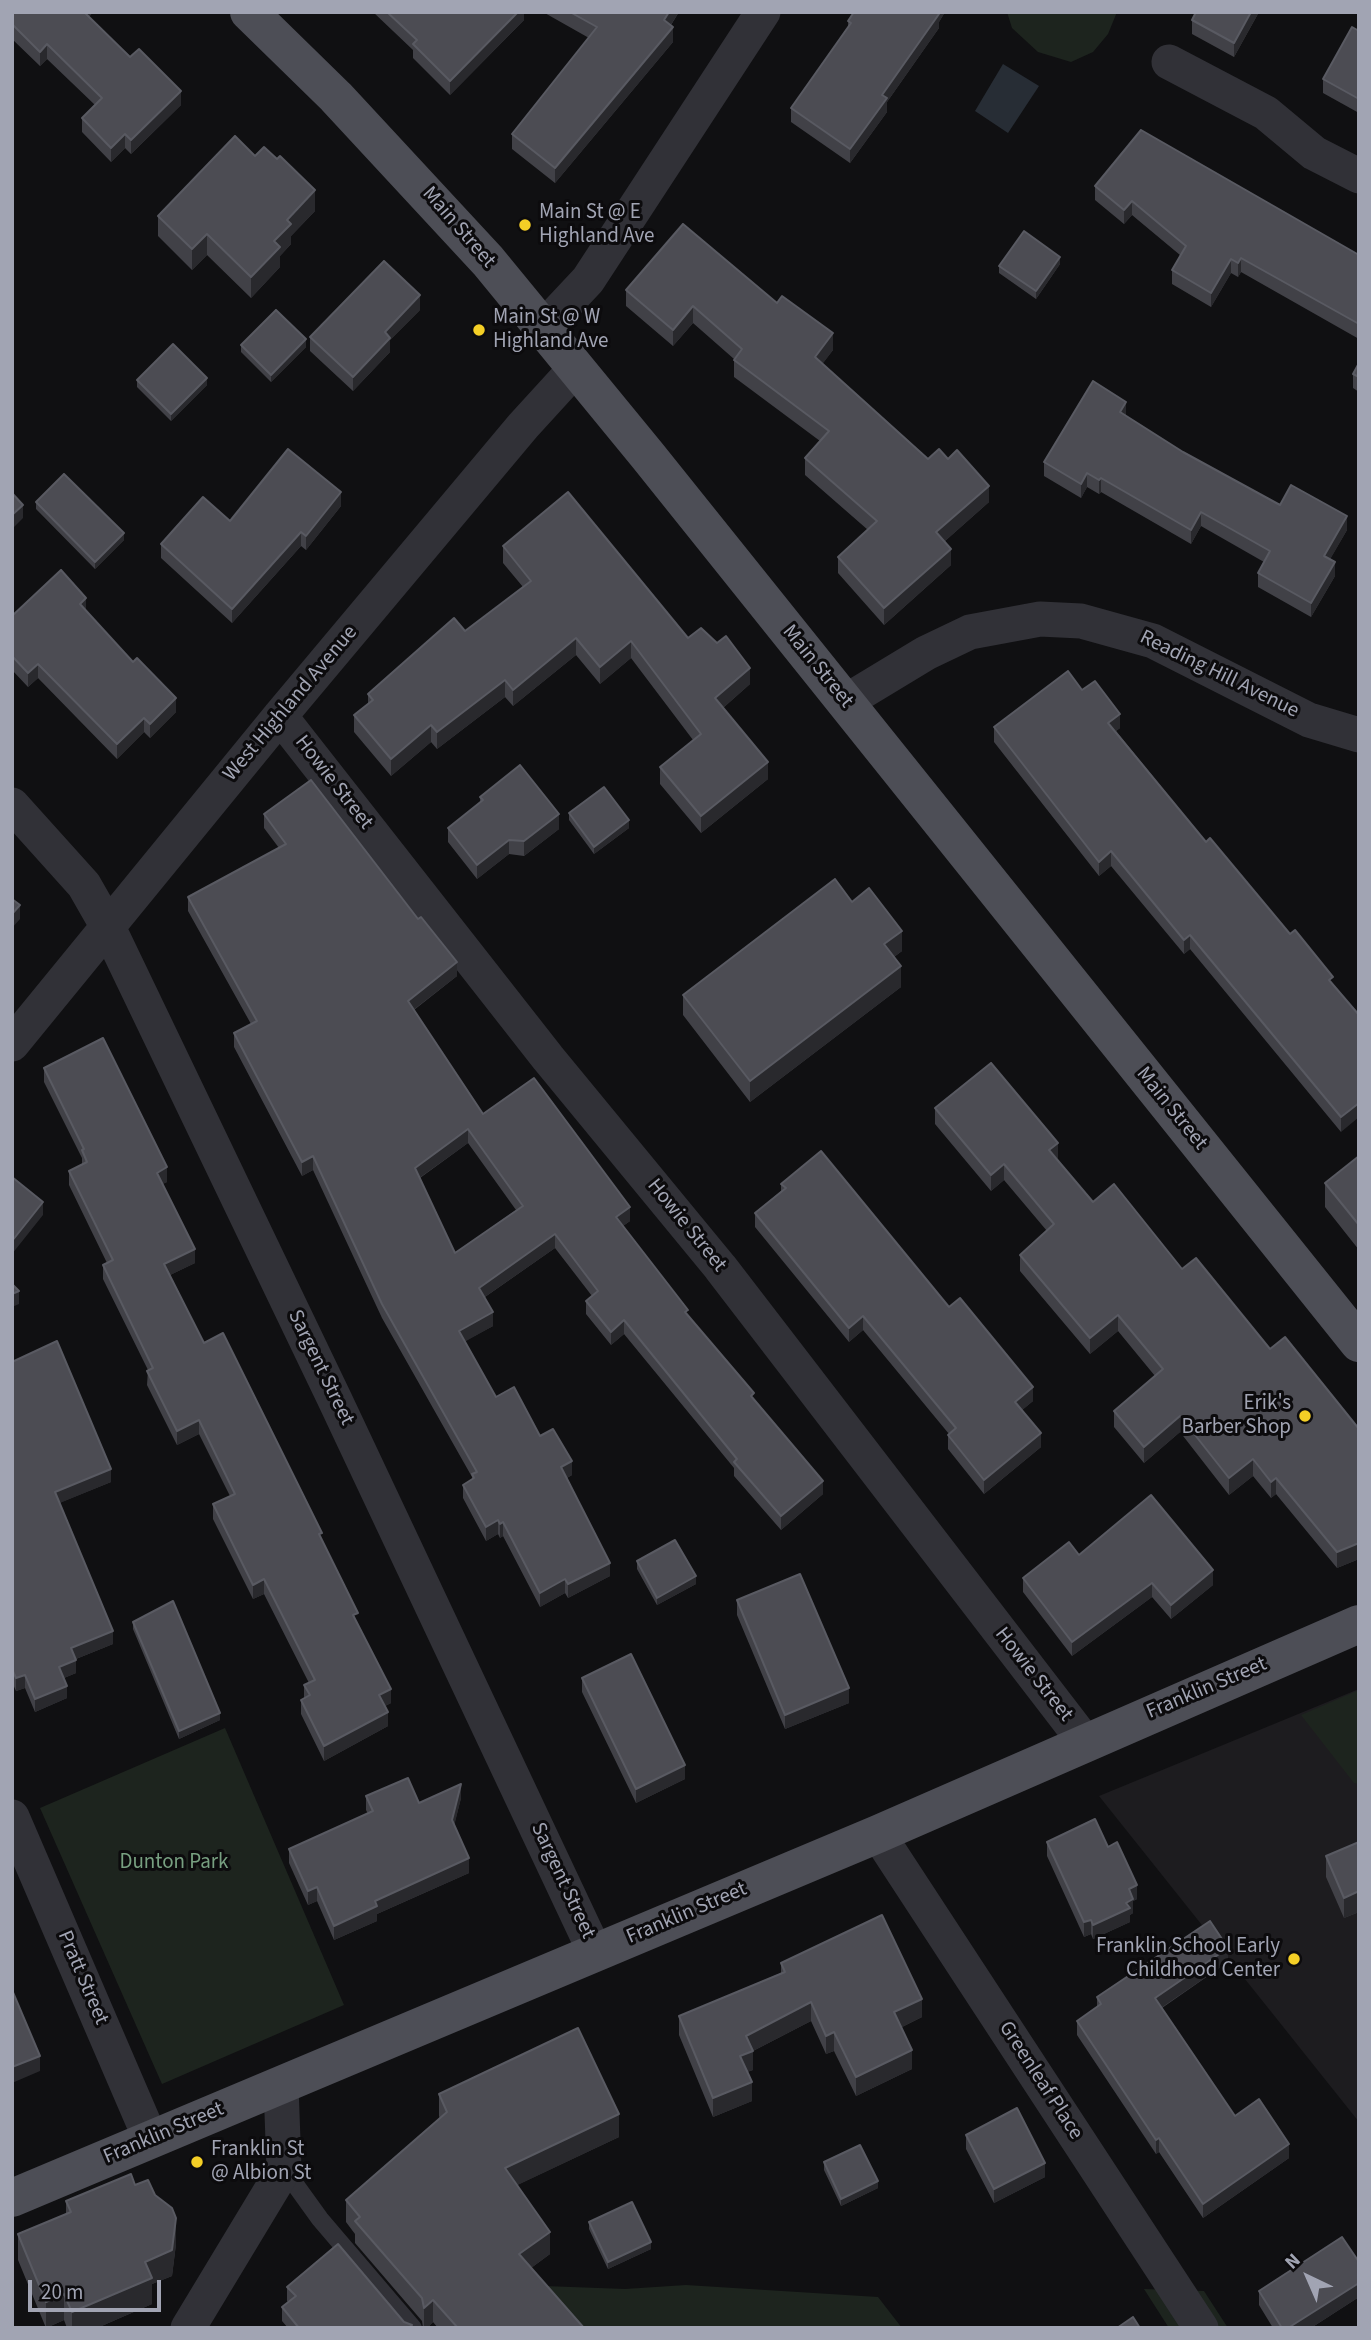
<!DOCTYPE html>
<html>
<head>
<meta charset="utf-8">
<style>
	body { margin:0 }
	#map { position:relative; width:1371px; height:2340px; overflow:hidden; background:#101012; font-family:"Source Sans 3",sans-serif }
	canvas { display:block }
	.frame { position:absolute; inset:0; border:14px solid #a1a4b3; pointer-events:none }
	.north { position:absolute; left:1273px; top:2242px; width:70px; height:70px; -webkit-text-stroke:5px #0c0b0d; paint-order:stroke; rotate:316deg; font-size:19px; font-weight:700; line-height:28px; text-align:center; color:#a1a4b3 }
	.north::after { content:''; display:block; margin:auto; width:24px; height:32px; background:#a1a4b3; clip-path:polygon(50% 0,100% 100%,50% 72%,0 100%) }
	.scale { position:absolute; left:28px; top:2280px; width:133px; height:32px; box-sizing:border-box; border:4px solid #a1a4b3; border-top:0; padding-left:9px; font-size:21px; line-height:24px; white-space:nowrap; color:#a1a4b3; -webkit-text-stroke:5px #0c0b0d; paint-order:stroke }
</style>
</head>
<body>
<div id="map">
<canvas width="1371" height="2340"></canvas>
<div class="frame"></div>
<div class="north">N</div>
<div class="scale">20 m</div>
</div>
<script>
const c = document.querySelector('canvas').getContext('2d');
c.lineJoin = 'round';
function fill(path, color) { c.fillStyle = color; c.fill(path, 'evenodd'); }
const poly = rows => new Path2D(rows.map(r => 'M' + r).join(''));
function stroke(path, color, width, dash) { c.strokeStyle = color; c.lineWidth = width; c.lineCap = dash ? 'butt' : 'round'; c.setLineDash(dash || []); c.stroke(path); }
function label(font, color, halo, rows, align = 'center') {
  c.font = font + ' "Source Sans 3",sans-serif'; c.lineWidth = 6; c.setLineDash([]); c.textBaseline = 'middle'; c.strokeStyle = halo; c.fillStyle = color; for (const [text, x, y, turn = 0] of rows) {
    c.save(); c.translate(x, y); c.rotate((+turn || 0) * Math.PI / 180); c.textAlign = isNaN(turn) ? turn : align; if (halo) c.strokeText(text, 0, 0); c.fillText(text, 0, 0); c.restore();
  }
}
fill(poly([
	[1359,1689,1359,2122,1099,1796]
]), '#1d1c1f');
fill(poly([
	[1007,12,1117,12,1108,34,1093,52,1071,62,1038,52,1012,28],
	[1359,1690,1359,1784,1354,1783,1301,1715],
	[225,1728,344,2005,162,2084,40,1808],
	[686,2285,878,2297,902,2328,581,2328,544,2286,625,2289],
	[1144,2289,1204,2291,1228,2328,1169,2328]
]), '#1d241e');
fill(poly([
	[1003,64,1039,86,1008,133,975,111]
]), '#272d35');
stroke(poly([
	[284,2169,320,2219,413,2328]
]), '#313137', 18);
stroke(poly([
	[1169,62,1266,113,1314,153,1359,176],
	[543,328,588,280,763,12],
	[845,702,926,653,970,632,1040,619,1081,621,1153,641,1309,720,1359,735],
	[280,716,548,1058,720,1267,1085,1742],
	[12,805,84,885,108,927,335,1400,595,1952],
	[12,1044,280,716,523,426,576,368],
	[12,1817,151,2140],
	[878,1834,1201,2328],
	[188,2328,284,2169,281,2085]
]), '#313137', 35);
stroke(poly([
	[249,12,336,97,488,261,648,456,1359,1343],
	[12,2198,878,1834,1359,1624]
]), '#4d4e56', 38);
fill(poly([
	[12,12,93,12,89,17,181,105,131,154,125,148,111,162,82,132,82,118,95,105,47,59,40,66,12,39],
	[373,12,524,12,524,20,450,95,413,58,413,50],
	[543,12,679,12,671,25,673,42,555,183,512,149,512,134,589,38],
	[854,12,945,12,939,22,939,28,887,102,887,112,850,163,791,122,791,108,848,27,848,21],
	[1196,12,1259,12,1234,57,1192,34,1192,20],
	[1359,31,1359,113,1323,93,1323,79],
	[1095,186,1359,255,1359,339,1241,272,1238,277,1231,273,1211,307,1172,284,1172,270,1180,255,1132,215,1124,224,1095,200],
	[315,211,291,236,291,244,280,256,280,267,251,298,207,255,192,270,158,236,158,216],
	[683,224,833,350,822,364,928,459,989,502,945,541,951,565,884,625,838,573,838,557,868,530,805,475,805,458,820,441,734,377,734,359,693,323,673,346,626,306,626,290],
	[1060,264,1036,299,999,273,999,266],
	[420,310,390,340,390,352,353,391,310,351,310,337],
	[241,345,306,347,271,382,241,352],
	[1359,363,1359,392,1353,388,1353,374],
	[137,380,207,385,171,421,137,387],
	[1126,416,1183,452,1280,505,1347,530,1330,559,1335,576,1311,617,1258,587,1258,573,1264,562,1201,526,1191,544,1101,492,1099,494,1087,487,1081,498,1044,476,1044,462],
	[36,502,124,540,95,569,36,509],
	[341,506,306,550,301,546,232,623,161,558,161,544,230,521],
	[503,546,688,638,750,684,723,708,768,779,701,833,660,784,660,767,693,740,631,658,600,684,576,655,513,706,505,697,437,749,431,742,391,776,354,732,354,715,368,704,368,694,465,631,523,587,503,563],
	[86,611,176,712,150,738,144,732,117,759,38,678,28,687,12,670,12,616],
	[1082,690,1120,728,1116,731,1206,842,1333,984,1359,1015,1341,1132,1190,949,1184,954,1111,866,1099,876,994,742,994,727],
	[480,797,559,829,524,856,509,854,477,879,448,842,448,828,480,803],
	[569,813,629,828,594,854,569,820],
	[264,814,457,976,414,1010,483,1114,630,1221,623,1226,688,1316,754,1400,823,1494,781,1530,734,1476,734,1468,624,1334,611,1345,586,1314,586,1301,592,1296,555,1248,485,1297,493,1326,465,1341,496,1397,540,1436,572,1475,567,1478,610,1576,568,1598,565,1593,540,1607,503,1536,500,1538,498,1534,486,1541,463,1498,463,1485,472,1479,472,1477,382,1318,313,1170,302,1176,234,1047,234,1033,251,1024,188,911,188,897,279,848,264,828],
	[468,1143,516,1210,455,1253,420,1178],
	[852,902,902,951,894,957,901,987,750,1102,683,1015,683,995],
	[44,1068,167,1182,162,1184,195,1263,170,1275,204,1343,322,1540,391,1703,385,1706,388,1726,324,1761,301,1714,301,1700,304,1698,304,1685,309,1683,264,1594,253,1599,213,1519,213,1504,230,1496,199,1434,177,1445,147,1385,148,1370,103,1279,103,1265,107,1263,69,1185,69,1171,82,1164,82,1158,44,1082],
	[935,1108,1057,1159,1093,1202,1182,1269,1359,1429,1359,1559,1337,1568,1276,1494,1271,1498,1253,1476,1229,1495,1180,1432,1144,1463,1114,1427,1114,1411,1155,1376,1118,1331,1090,1354,1020,1271,1020,1255,1047,1231,1004,1180,991,1191,935,1124],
	[1359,1156,1359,1250,1325,1207,1325,1183],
	[781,1184,949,1307,1033,1401,1022,1410,1041,1447,984,1494,948,1449,948,1435,949,1434,863,1330,849,1342,755,1227,755,1213,781,1191],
	[12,1362,111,1482,59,1503,113,1644,76,1659,76,1673,64,1678,67,1698,35,1712,25,1688,16,1691,12,1682],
	[1079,1555,1213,1585,1171,1619,1152,1597,1072,1656,1023,1592,1023,1578],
	[637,1561,696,1584,657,1605,637,1569],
	[737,1600,849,1703,785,1729,737,1615],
	[133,1622,220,1720,179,1739,133,1629],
	[582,1678,685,1779,636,1803,582,1692],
	[366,1796,419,1803,461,1798,454,1825,469,1873,377,1914,377,1921,334,1940,317,1901,308,1905,289,1863,289,1849,368,1814,366,1810],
	[1047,1842,1108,1847,1137,1899,1133,1901,1133,1913,1130,1915,1130,1922,1093,1939,1091,1934,1084,1937,1047,1856],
	[1359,1842,1359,1912,1344,1918,1326,1877,1326,1856],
	[1228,1962,1162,2008,1235,2116,1289,2158,1203,2218,1159,2152,1156,2154,1077,2035,1077,2021,1097,2007,1097,1997],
	[781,1963,922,2017,902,2027,912,2069,856,2096,834,2051,826,2054,811,2021,753,2051,753,2070,747,2072,752,2101,713,2117,679,2035,679,2016,781,1973],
	[439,2094,619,2137,517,2185,550,2254,531,2268,584,2328,438,2328,433,2322,427,2328,423,2328,422,2321,355,2243,355,2234,346,2222,346,2200,440,2119,439,2116],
	[966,2135,1045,2177,994,2203,966,2149],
	[824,2162,878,2188,841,2206,824,2170],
	[135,2185,176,2244,172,2276,152,2284,152,2304,97,2328,67,2328,64,2320,46,2328,18,2260,18,2234,66,2214,66,2201],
	[589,2222,651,2249,608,2269,589,2229],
	[1359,2262,1359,2297,1311,2328,1273,2328,1259,2305,1259,2291],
	[287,2287,404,2322,412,2328,288,2328,282,2321,282,2307,288,2302,287,2301]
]), '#414147');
fill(poly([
	[82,12,93,12,82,24],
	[518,12,524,12,524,20,450,95,450,81],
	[669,12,679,12,664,35,664,20],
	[936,12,945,12,939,22,939,28,887,102,887,112,850,163,850,149,882,95],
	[1251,12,1259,12,1234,57,1234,43],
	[673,27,673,42,555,183,555,168],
	[47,44,47,59,40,66,40,52],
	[181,91,181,105,131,154,131,140],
	[125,134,125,148,111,162,111,148],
	[315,190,315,211,291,236,291,244,280,256,280,267,251,298,251,277,287,220],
	[1132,201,1132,215,1124,224,1124,210],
	[207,234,207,255,192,270,192,249],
	[1060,257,1060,264,1036,299,1036,291],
	[1241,258,1241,272,1238,277,1238,263],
	[1231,259,1231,273,1211,307,1211,293],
	[420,295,420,310,390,340,390,352,353,391,353,377,385,332],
	[693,306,693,323,673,346,673,330],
	[833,333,833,350,815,374,815,357],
	[306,339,306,347,271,382,271,375],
	[207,378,207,385,171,421,171,414],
	[1126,402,1126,416,1120,412],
	[1087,473,1087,487,1081,498,1081,484],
	[1101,478,1101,492,1099,494,1099,480],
	[989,486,989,502,936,549,936,532],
	[341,492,341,506,306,550,306,536],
	[23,505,23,518,12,529,12,515],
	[1201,512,1201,526,1191,544,1191,530],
	[1347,516,1347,530,1324,570,1324,556],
	[301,532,301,546,232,623,232,609],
	[124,533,124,540,95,569,95,562],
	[951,549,951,565,884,625,884,608],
	[1335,562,1335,576,1311,617,1311,603],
	[86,598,86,612,80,604],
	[576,638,576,655,513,706,513,690],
	[631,641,631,658,600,684,600,667],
	[38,664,38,678,28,687,28,673],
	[750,668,750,684,715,715,715,698],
	[505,680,505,697,437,749,437,732],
	[176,698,176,712,150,738,150,724],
	[1120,714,1120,728,1108,737,1108,723],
	[144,718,144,732,117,759,117,744],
	[431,725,431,742,391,776,391,759],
	[768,762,768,779,701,833,701,816],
	[559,814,559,829,524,856,524,841],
	[629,820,629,828,594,854,594,847],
	[509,840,509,854,477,879,477,865],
	[1111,851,1111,866,1099,876,1099,862],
	[20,905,20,919,12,928,12,914],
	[902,931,902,951,884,964,884,944],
	[1190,935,1190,949,1184,954,1184,940],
	[457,962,457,976,408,1014,408,1001],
	[901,966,901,987,750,1102,750,1081],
	[1359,1103,1359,1117,1341,1132,1341,1117],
	[468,1129,468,1143,415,1181,415,1168],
	[1058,1143,1058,1159,1049,1150],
	[313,1156,313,1170,302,1176,302,1162],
	[1004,1164,1004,1180,991,1191,991,1175],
	[167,1167,167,1182,157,1187,157,1173],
	[43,1202,43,1215,12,1254,12,1241],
	[630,1207,630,1221,616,1231,616,1217],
	[555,1234,555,1248,479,1301,479,1288],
	[195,1249,195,1263,164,1278,164,1264],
	[19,1291,19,1304,12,1307,12,1294],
	[493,1312,493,1326,459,1345,459,1331],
	[1118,1315,1118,1331,1090,1354,1090,1338],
	[863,1316,863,1330,849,1342,849,1328],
	[624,1320,624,1334,611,1345,611,1332],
	[1033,1387,1033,1401,1015,1416,1015,1402],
	[1180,1416,1180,1432,1144,1463,1144,1447],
	[199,1420,199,1434,177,1445,177,1431],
	[1041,1433,1041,1447,984,1494,984,1480],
	[1253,1459,1253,1476,1229,1495,1229,1478],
	[572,1461,572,1475,561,1481,561,1467],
	[111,1469,111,1482,55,1505,55,1492],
	[1276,1478,1276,1494,1271,1498,1271,1482],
	[823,1481,823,1494,781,1530,781,1516],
	[498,1520,498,1534,486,1541,486,1527],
	[503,1522,503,1536,500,1538,500,1524],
	[1359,1543,1359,1559,1337,1568,1337,1552],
	[610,1563,610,1576,568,1598,568,1584],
	[1213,1570,1213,1585,1171,1619,1171,1605],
	[696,1576,696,1584,657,1605,657,1598],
	[264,1579,264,1594,253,1599,253,1585],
	[565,1579,565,1593,540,1607,540,1593],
	[1152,1583,1152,1597,1072,1656,1072,1642],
	[113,1631,113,1644,71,1661,71,1648],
	[76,1660,76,1673,59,1680,59,1667],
	[25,1675,25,1688,16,1691,16,1678],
	[67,1686,67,1698,35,1712,35,1699],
	[849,1688,849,1703,785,1729,785,1715],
	[391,1689,391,1703,379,1709,379,1695],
	[388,1712,388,1726,324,1761,324,1746],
	[220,1713,220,1720,179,1739,179,1731],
	[685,1765,685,1779,636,1803,636,1789],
	[461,1784,461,1798,452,1835,452,1820],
	[469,1858,469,1873,377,1914,377,1921,334,1940,334,1926,375,1901],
	[1137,1885,1137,1899,1133,1901,1133,1913,1130,1915,1130,1922,1093,1939,1093,1925,1126,1903,1129,1889],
	[317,1887,317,1901,308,1905,308,1891],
	[1359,1891,1359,1912,1344,1918,1344,1898],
	[1091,1920,1091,1934,1084,1937,1084,1922],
	[1228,1948,1228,1962,1155,2012,1155,1998],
	[922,1999,922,2017,894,2031,894,2012],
	[811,2002,811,2021,753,2051,753,2070,740,2074,740,2056,746,2036],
	[834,2032,834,2051,826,2054,826,2036],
	[912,2050,912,2069,856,2096,856,2077],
	[40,2056,40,2071,12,2083,12,2067],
	[752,2082,752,2101,713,2117,713,2098],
	[619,2114,619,2137,505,2191,505,2168],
	[1159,2138,1159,2152,1156,2154,1156,2140],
	[1289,2144,1289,2158,1203,2218,1203,2204],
	[1045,2163,1045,2177,994,2203,994,2189],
	[878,2181,878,2188,841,2206,841,2199],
	[176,2218,176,2244,172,2276,152,2284,152,2304,97,2328,72,2328,72,2312],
	[550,2232,550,2254,519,2277,519,2254],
	[651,2242,651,2249,608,2269,608,2262],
	[1359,2283,1359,2297,1311,2328,1288,2328],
	[64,2294,64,2320,46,2328,46,2302],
	[433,2300,433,2322,427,2328,424,2328,424,2308]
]), '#29292d');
const building = poly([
	[12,12,84,12,130,57,139,49,181,91,131,140,125,134,111,148,82,118,102,98,47,44,40,52,12,24,12,12],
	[387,12,518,12,450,81,413,44,417,40,387,12],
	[570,12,669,12,664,20,673,27,555,168,512,134,597,27,570,12],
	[854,12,936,12,939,14,882,95,887,98,850,149,791,108,851,23,848,21,854,12],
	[1196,12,1251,12,1234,43,1192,20,1196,12],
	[1352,27,1359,31,1359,99,1323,79,1352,27],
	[1141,130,1359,255,1359,324,1241,258,1238,263,1231,259,1211,293,1172,270,1186,246,1132,201,1124,210,1095,186,1141,130],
	[235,136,255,156,264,147,277,159,280,156,315,190,287,220,291,224,274,241,280,247,251,277,207,234,192,249,158,216,235,136],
	[683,224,777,303,782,296,833,333,815,357,928,459,939,449,948,459,957,450,989,486,936,532,951,549,884,608,838,557,877,521,805,458,829,431,734,360,742,349,693,306,673,330,626,290,683,224],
	[1024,231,1060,257,1036,291,999,266,1024,231],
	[384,261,420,295,385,332,390,338,353,377,310,337,384,261],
	[276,310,306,339,271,375,241,345,276,310],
	[173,344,207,378,171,414,137,380,173,344],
	[1359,363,1359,377,1353,374,1359,363],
	[1093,381,1126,402,1120,412,1183,452,1280,505,1291,485,1347,516,1324,556,1335,562,1311,603,1258,573,1270,551,1201,512,1191,530,1101,478,1099,480,1087,473,1081,484,1044,462,1093,381],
	[288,449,341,492,306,536,301,532,232,609,161,544,203,497,230,521,288,449],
	[64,474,124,533,95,562,36,502,64,474],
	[568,492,688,638,701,628,717,643,726,636,750,668,715,698,768,762,701,816,660,767,701,734,631,641,600,667,576,638,513,690,505,680,437,732,431,725,391,759,354,715,373,700,368,694,454,618,465,631,531,581,503,546,568,492],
	[12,493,23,505,12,515,12,493],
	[61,570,86,598,80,604,133,662,137,658,176,698,150,724,144,718,117,744,38,664,28,673,12,656,12,616,61,570],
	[1068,671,1082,690,1095,681,1120,714,1108,723,1206,842,1210,838,1290,934,1295,930,1333,977,1329,980,1359,1015,1359,1103,1341,1117,1190,935,1184,940,1111,851,1099,862,994,727,1068,671],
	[520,765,559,814,524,841,509,840,477,865,448,828,483,800,480,797,520,765],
	[311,780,418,919,421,917,457,962,408,1001,483,1114,534,1078,630,1207,616,1217,688,1310,685,1312,754,1393,751,1396,823,1481,781,1516,734,1462,737,1459,624,1320,611,1332,586,1301,598,1291,555,1234,479,1288,493,1312,459,1331,496,1397,514,1387,540,1436,553,1429,572,1461,561,1467,610,1563,568,1584,565,1579,540,1593,503,1522,500,1524,498,1520,486,1527,463,1485,474,1478,472,1474,477,1472,382,1304,313,1156,302,1162,234,1033,257,1021,188,897,286,844,264,814,311,780],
	[468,1129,523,1206,455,1253,415,1168,468,1129],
	[604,787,629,820,594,847,569,813,604,787],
	[835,879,852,902,869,888,902,931,884,944,901,966,750,1081,683,995,835,879],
	[12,899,20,905,12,914,12,899],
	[103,1038,167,1167,157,1173,195,1249,164,1264,204,1343,223,1333,322,1533,319,1534,358,1613,353,1615,391,1689,379,1695,388,1712,324,1746,301,1700,310,1695,304,1685,315,1680,264,1579,253,1585,213,1504,235,1494,199,1420,177,1431,147,1371,153,1368,103,1265,113,1260,69,1171,87,1162,82,1150,84,1149,44,1068,103,1038],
	[991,1063,1058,1143,1049,1150,1093,1202,1114,1184,1182,1269,1196,1258,1270,1349,1285,1337,1359,1429,1359,1543,1337,1552,1276,1478,1271,1482,1253,1459,1229,1478,1180,1416,1144,1447,1114,1411,1163,1369,1118,1315,1090,1338,1020,1255,1054,1224,1004,1164,991,1175,935,1108,991,1063],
	[821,1151,949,1307,960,1298,1033,1387,1015,1402,1041,1433,984,1480,948,1435,956,1428,863,1316,849,1328,755,1213,786,1188,781,1184,821,1151],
	[1359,1156,1359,1225,1325,1183,1359,1156],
	[12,1177,43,1202,12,1241,12,1177],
	[12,1284,19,1291,12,1294,12,1284],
	[57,1341,111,1469,55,1492,113,1631,71,1648,76,1660,59,1667,67,1686,35,1699,25,1675,16,1678,12,1669,12,1362,57,1341],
	[1151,1495,1213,1570,1171,1605,1152,1583,1072,1642,1023,1578,1069,1542,1079,1555,1151,1495],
	[675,1540,696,1576,657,1598,637,1561,675,1540],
	[800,1574,849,1688,785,1715,737,1600,800,1574],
	[173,1601,220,1713,179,1731,133,1622,173,1601],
	[631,1654,685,1765,636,1789,582,1678,631,1654],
	[408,1778,419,1803,461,1784,452,1820,469,1858,375,1901,377,1906,334,1926,317,1887,308,1891,289,1849,373,1811,366,1796,408,1778],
	[1095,1819,1108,1847,1117,1842,1137,1885,1129,1889,1133,1899,1126,1903,1130,1908,1093,1925,1091,1920,1084,1922,1047,1842,1095,1819],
	[1359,1842,1359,1891,1344,1898,1326,1856,1359,1842],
	[882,1915,922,1999,894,2012,912,2050,856,2077,834,2032,826,2036,811,2002,746,2036,753,2051,740,2056,752,2082,713,2098,679,2016,785,1972,781,1963,882,1915],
	[1210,1921,1228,1948,1155,1998,1235,2116,1259,2099,1289,2144,1203,2204,1159,2138,1156,2140,1077,2021,1101,2004,1097,1997,1210,1921],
	[12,1990,40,2056,12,2067,12,1990],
	[578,2028,619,2114,505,2168,550,2232,519,2254,584,2328,458,2328,433,2300,424,2308,422,2298,355,2221,360,2217,346,2200,447,2112,439,2094,578,2028],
	[1017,2108,1045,2163,994,2189,966,2135,1017,2108],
	[860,2145,878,2181,841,2199,824,2162,860,2145],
	[131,2174,135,2185,148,2180,155,2195,172,2208,176,2218,172,2250,145,2262,152,2278,72,2312,64,2294,46,2302,18,2234,71,2212,66,2201,131,2174],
	[632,2202,651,2242,608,2262,589,2222,632,2202],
	[1342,2237,1359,2262,1359,2283,1288,2328,1282,2328,1259,2291,1342,2237],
	[338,2244,404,2322,412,2325,409,2328,299,2328,282,2307,296,2296,287,2287,338,2244],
	[1133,2317,1140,2328,1117,2328,1133,2317]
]);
fill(building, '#4c4c53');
stroke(building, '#595a62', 2);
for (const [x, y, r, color] of [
	[525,225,7,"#f4cf26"],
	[479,330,7,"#f4cf26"],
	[1305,1416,7,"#f4cf26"],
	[1294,1959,7,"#f4cf26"],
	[197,2162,7,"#f4cf26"]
]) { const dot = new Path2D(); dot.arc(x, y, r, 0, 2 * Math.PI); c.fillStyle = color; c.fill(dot); stroke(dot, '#0c0b0d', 2.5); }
label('21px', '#a1a4b3', '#0c0b0d', [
	["Main St @ E",539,213],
	["Highland Ave",539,237],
	["Main St @ W",493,318],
	["Highland Ave",493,342],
	["Erik's",1291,1404,"right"],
	["Barber Shop",1291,1428,"right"],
	["Franklin School Early",1280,1947,"right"],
	["Childhood Center",1280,1971,"right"],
	["Franklin St",211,2150],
	["@ Albion St",211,2174]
], 'left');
label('21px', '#a1a4b3', '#0c0b0d', [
	["Main Street",458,228,49],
	["Main Street",817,667,51],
	["Reading Hill Avenue",1219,675,26],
	["West Highland Avenue",291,704,-50],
	["Howie Street",333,783,52],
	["Main Street",1171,1109,51],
	["Howie Street",686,1226,51],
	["Sargent Street",320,1368,64],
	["Howie Street",1033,1675,52],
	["Franklin Street",1207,1689,-23],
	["Sargent Street",562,1881,65],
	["Franklin Street",687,1914,-23],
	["Pratt Street",82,1978,67],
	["Greenleaf Place",1040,2081,57],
	["Franklin Street",164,2134,-23]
]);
label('21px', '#779f80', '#0c0b0d', [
	["Dunton Park",174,1863]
]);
</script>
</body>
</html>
